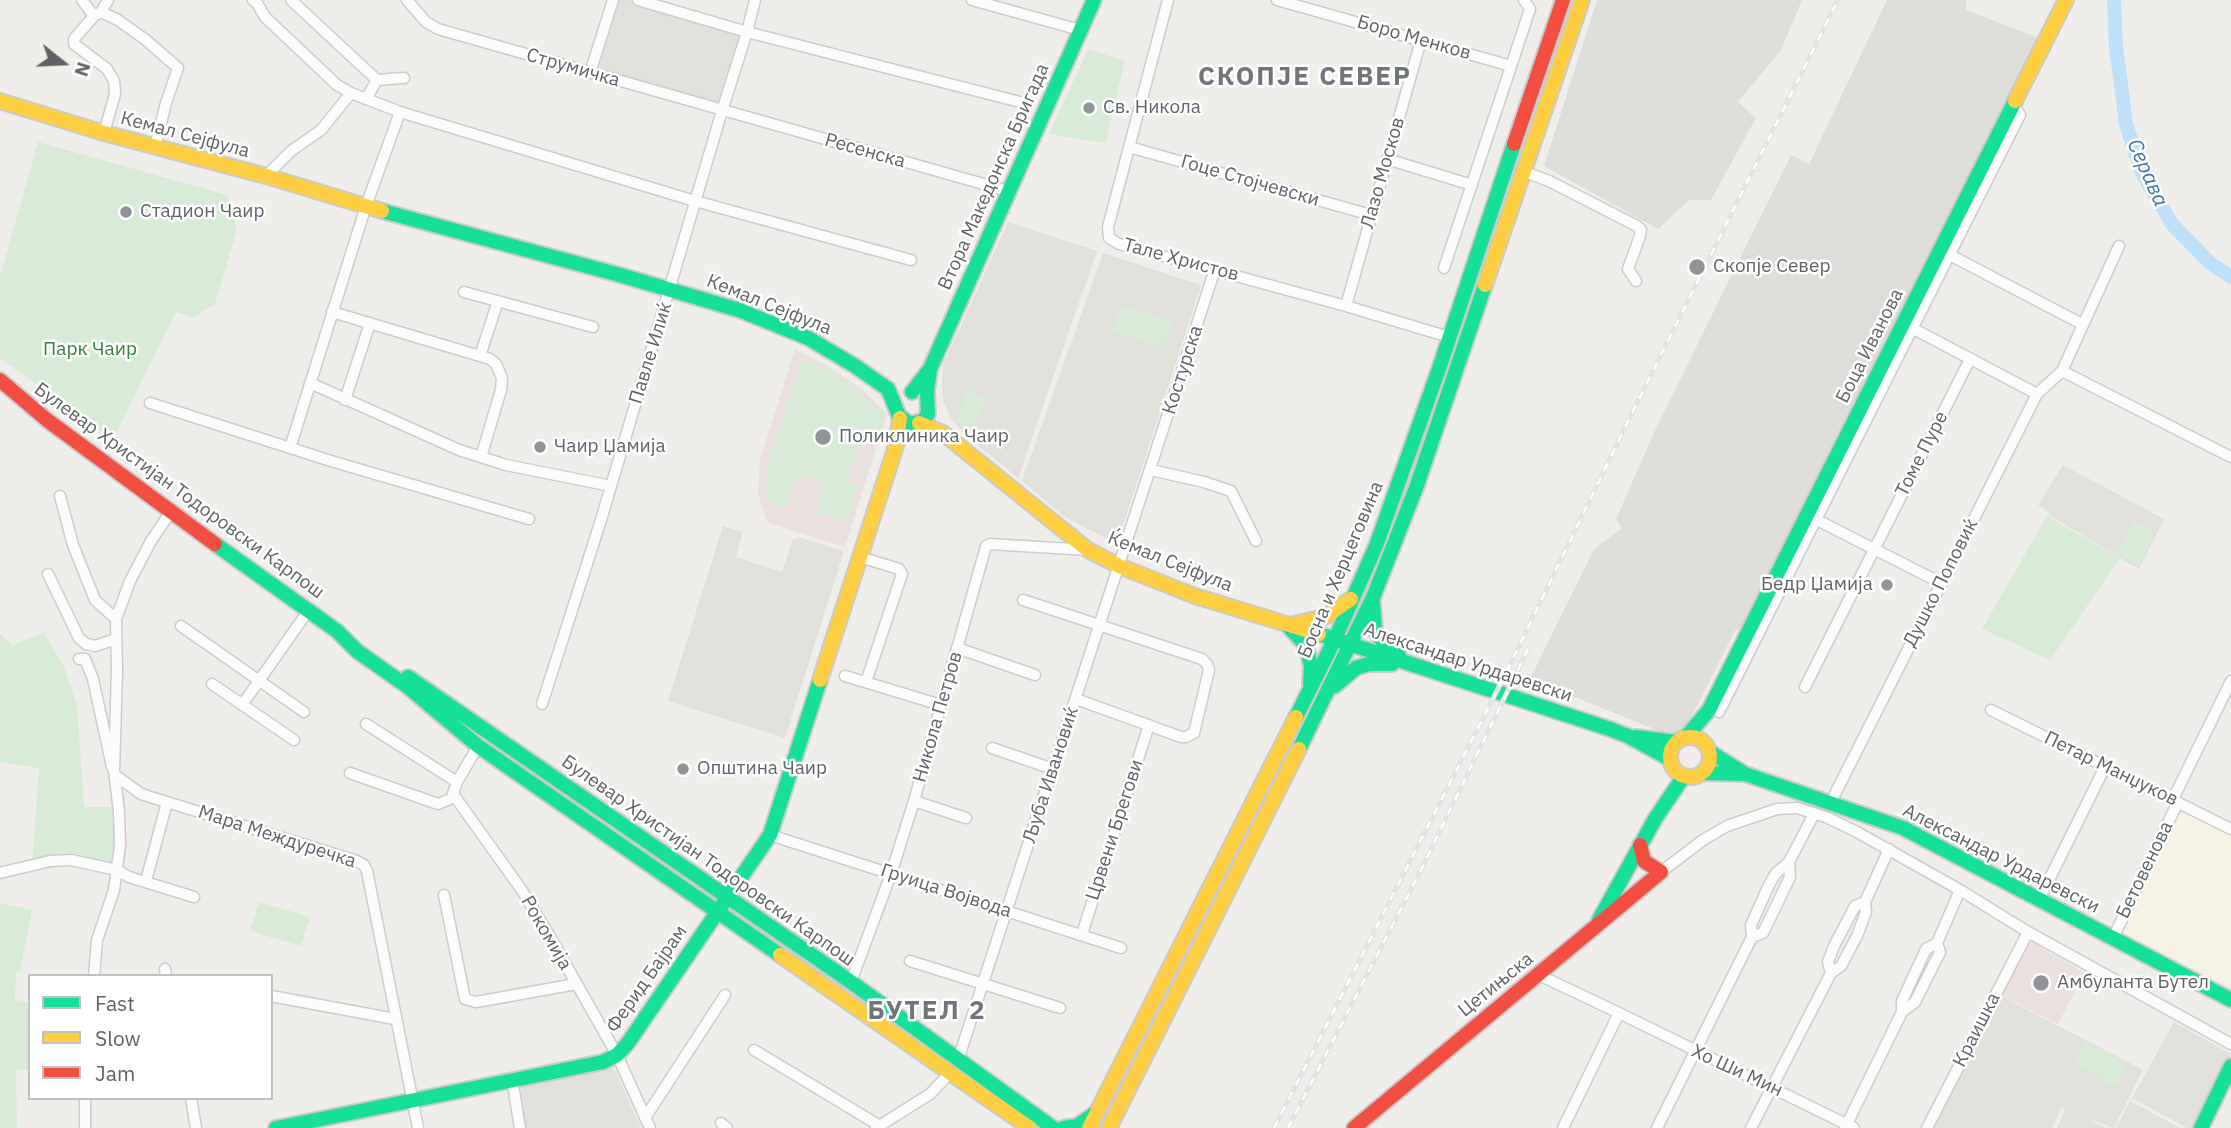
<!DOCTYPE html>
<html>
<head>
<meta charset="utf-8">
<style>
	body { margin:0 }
	#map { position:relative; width:2231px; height:1128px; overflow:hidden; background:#efeeea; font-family:"IBM Plex Sans",sans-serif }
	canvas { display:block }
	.legend { position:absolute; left:28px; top:974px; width:245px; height:126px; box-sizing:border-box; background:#fff; border:2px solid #bfc1c3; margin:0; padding:9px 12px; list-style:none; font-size:21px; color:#5f6368 }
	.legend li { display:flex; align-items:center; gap:14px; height:35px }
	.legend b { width:35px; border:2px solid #bfc1c3 }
	.north { position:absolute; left:28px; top:28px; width:70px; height:70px; -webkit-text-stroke:5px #fff; paint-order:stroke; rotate:108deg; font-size:19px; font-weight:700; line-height:28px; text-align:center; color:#5f6368 }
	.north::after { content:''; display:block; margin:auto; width:24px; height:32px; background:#5f6368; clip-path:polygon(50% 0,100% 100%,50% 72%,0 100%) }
</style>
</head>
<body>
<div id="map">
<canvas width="2231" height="1128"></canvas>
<ul class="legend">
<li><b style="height:9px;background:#16e098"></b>Fast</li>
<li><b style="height:9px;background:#ffcf43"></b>Slow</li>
<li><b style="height:9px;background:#f24e42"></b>Jam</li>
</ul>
<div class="north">N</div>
</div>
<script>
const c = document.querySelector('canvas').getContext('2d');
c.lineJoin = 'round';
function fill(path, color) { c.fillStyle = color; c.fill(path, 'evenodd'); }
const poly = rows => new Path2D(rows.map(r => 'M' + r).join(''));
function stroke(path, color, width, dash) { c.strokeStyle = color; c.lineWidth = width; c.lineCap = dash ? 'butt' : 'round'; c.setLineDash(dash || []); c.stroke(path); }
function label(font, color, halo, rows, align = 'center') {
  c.font = font + ' "IBM Plex Sans",sans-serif'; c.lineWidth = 5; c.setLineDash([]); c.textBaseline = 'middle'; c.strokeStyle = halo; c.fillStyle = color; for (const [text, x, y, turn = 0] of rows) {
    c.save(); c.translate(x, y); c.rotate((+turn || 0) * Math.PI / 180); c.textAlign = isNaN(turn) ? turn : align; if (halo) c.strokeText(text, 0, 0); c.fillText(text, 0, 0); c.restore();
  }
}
fill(poly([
	[2181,807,2231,831,2231,987,2183,964,2214,898,2204,893,2213,898,2182,963,2120,933]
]), '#f7f3e4');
fill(poly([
	[1597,0,1802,0,1781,50,1738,102,1756,118,1711,200,1689,200,1658,229,1544,166],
	[1887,0,1966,0,1966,10,2039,38,1741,631,1736,629,1691,718,1674,737,1530,679,1594,549,1622,528,1616,519,1658,424,1791,155,1809,164]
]), '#dfddda');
fill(poly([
	[620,0,633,0,741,31,717,104,598,70],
	[1008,222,1097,251,1018,478,967,436,952,420,944,403,942,388,943,365],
	[1103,253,1201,285,1117,544,1065,517,1022,481],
	[2063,465,2164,519,2139,569,2049,515,2049,512,2038,505],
	[723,526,743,532,736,557,782,572,793,539,797,540,798,537,844,551,785,738,668,701],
	[1999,995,2143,1070,2114,1128,2083,1117,2106,1128,2057,1128,2065,1110,2061,1108,2052,1128,1931,1128],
	[2174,1022,2231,1054,2197,1128,2187,1128,2132,1098],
	[613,1066,641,1128,523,1128,515,1084],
	[2130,1101,2180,1128,2116,1128]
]), '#e2e0da');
fill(poly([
	[795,349,830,367,865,392,887,414,845,547,767,522,758,494,760,460],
	[2025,938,2084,973,2058,1024,1997,993]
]), '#eae0de');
fill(poly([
	[1088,49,1125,61,1105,143,1049,134],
	[38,142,227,195,237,230,215,304,194,317,176,312,113,440,0,358,0,277],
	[1121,305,1172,321,1164,348,1113,332],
	[803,360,828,370,846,382,885,414,875,444,860,440,847,482,858,486,847,521,817,512,826,482,797,474,785,509,776,506,766,497,767,467],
	[967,390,985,397,974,428,956,421],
	[2047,516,2120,558,2050,660,1982,629],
	[2134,522,2155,533,2139,565,2117,554],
	[44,632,64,667,77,705,84,807,119,807,117,870,71,860,32,866,39,768,0,762,0,634,13,645],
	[259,902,310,917,301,946,250,931],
	[0,903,32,910,20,971,16,972,15,1000,30,1002,30,1071,16,1069,17,1128,0,1128],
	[2086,1043,2128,1064,2116,1087,2075,1065]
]), '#d8ebd6');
stroke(poly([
	[2114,0,2116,47,2126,124,2142,173,2172,224,2210,263,2231,277]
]), '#bfe0f9', 14);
const street = poly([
	[82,0,94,16,101,12,118,20,146,40,178,68,166,103,155,147],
	[253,0,257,3,265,17,337,85,351,93,400,112],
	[291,0,377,80],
	[407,0,426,22,438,29,1008,191],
	[638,0,747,32,1024,103],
	[972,0,1080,30],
	[1168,0,1108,227,1109,238,1119,244,1346,306,1449,337],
	[1277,0,1511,66],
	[101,12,108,0],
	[94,16,74,39,74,44,107,69,114,81,115,94,104,133],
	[590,73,613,0],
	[366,99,377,80,404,78],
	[1129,147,1371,215],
	[1387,159,1472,185],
	[1525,172,1549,181,1637,226,1641,230,1640,236,1628,269,1636,281],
	[266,176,291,151,321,130,351,93],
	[1946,253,2082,324],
	[1444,268,1530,9,1524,0],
	[464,292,593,327],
	[1346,306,1421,40],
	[332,312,490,359,496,364,502,378,501,390,481,457],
	[1912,328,2037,394],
	[480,356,498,301],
	[2062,371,2231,457],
	[310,383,459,450,506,465,611,486],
	[345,400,370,323],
	[150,403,331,461,529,519],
	[290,448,366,206,400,112,695,201,911,260],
	[1151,470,1204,482,1231,491,1256,541],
	[60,496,73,545,95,600,116,619],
	[1815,519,1941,583],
	[860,557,899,569,902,574,866,682],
	[48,574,79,638,86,644,95,646,116,639],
	[1023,600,1202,659,1207,664,1209,670,1194,733,1186,737,1181,737,1076,699],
	[181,626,304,712],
	[957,648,1035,675],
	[79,659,85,659,93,679,112,767],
	[845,676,941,705],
	[212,684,294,740],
	[1805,687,1970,359],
	[542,704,601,520,722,111,747,32,755,0],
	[242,705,308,611],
	[1991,710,2231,829],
	[1719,712,2020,115,2014,105],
	[366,724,457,782],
	[478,746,457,782,453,794,521,889,549,935,617,1055,650,1128],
	[992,748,1053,769],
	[350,773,438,804,455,797],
	[115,775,141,794,357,861,364,865,367,871,418,1128],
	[2173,799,2231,681],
	[914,801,966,818],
	[1831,802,2037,394,2062,371,2119,246],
	[770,835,1121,948],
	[1661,872,1703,840,1727,826,1777,809,1797,808,1826,817,1857,832,1960,890,2028,932,2231,1044],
	[0,873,50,861,71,860,117,870,129,877,194,897],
	[146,881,167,802],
	[444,895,465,999,476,1002,576,984],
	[2039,900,2105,767],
	[1082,934,1149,725],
	[1752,937,1763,933,1790,877,1789,862],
	[2113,938,2178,802],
	[910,961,1060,1008],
	[165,969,166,976],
	[1831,973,1841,966,1857,936,1866,912,1865,902],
	[1539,975,1619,1013],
	[94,976,97,940,114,890,120,846,119,811,114,771,117,671,116,619,130,581,151,541,170,513],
	[851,982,891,874,914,801,986,546,990,544,1088,550],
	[271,996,395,1019],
	[1902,1012,1915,1002,1940,952,1937,943],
	[754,1050,880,1126],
	[958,1060,1215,269],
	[512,1079,520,1128],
	[85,1098,85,1128],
	[191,1098,196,1128],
	[645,1118,725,995],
	[721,1123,727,1128],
	[876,1128,930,1094,950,1073],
	[1563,1128,1619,1013,1854,1128],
	[1657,1128,1752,937,1751,925,1769,885,1776,873,1789,862,1814,814],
	[1751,1128,1831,973,1828,962,1834,946,1855,906,1865,902,1889,849],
	[1845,1128,1902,1012,1902,1001,1926,949,1937,943,1960,890],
	[1927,1128,2028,932]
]);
const fast = poly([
	[382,211,620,275,739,310,808,338,855,366,888,389,899,416,910,424,923,421,928,414,927,391,930,369],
	[912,392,930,369,1094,0],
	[215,544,337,631,357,651,408,687,478,746,780,955],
	[1373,603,1375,631,1388,649,1399,656],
	[1289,627,1303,642,1308,653,1311,666,1310,684],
	[1319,634,1610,729,1628,736,1670,759],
	[408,677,851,982,1053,1128],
	[1335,686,1356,668,1369,664,1392,664],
	[1296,717,1335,639,1376,546,1440,366,1514,144],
	[1636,737,1676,742],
	[1686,737,1709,710,2015,101],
	[1299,749,1374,595,1416,488,1485,285],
	[1710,752,1745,774,1903,828,2231,1000],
	[1702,773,1744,774],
	[1599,920,1655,819,1684,776],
	[276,1128,603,1062,617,1055,628,1043,770,835,820,680],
	[1063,1128,1077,1126,1094,1114],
	[2201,1128,2231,1066]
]);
const slow = poly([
	[0,101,104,133,266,176,382,211],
	[2015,101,2066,0],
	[1485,285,1582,0],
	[919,423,943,433,1088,550,1119,566,1195,596,1319,634],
	[1294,624,1325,617,1351,599],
	[820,680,896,446,900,418],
	'1670 757a20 20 0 1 1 40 0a20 20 0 1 1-40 0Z',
	[780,955,1030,1128],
	[1089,1128,1296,717],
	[1109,1128,1299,749]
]);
const jam = poly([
	[1514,144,1563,0],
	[0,380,47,420,215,544],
	[1354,1128,1661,872,1644,861,1640,845]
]);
stroke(street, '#cbcccc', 13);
stroke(fast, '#cacacb', 18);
stroke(slow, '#cacacb', 18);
stroke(jam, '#cacacb', 18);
stroke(street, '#fdfcfc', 10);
stroke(fast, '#16e098', 14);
stroke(slow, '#ffcf43', 14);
stroke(jam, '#f24e42', 14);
const rail = poly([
	[1274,1128,1505,675,1634,409,1838,0],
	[1288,1128,1420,872,1528,649]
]);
stroke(rail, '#e4e4e4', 5);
stroke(rail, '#fff', 2.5, [8]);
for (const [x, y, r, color] of [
	[1089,108,7,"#919496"],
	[126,212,7,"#919496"],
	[1697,267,9,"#919496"],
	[823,437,9,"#919496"],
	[540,447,7,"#919496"],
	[1887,585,7,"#919496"],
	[683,769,7,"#919496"],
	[2041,983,9,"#919496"]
]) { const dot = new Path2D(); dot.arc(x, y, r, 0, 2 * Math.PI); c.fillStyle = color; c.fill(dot); stroke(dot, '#fff', 2.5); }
label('19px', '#5f6368', '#fff', [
	["Боро Менков",1414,38,16],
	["Струмичка",573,68,16],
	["Кемал Сејфула",185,135,15],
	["Ресенска",865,151,16],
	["Лазо Москов",1383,173,-74],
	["Втора Македонска Бригада",994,177,-66],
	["Гоце Стојчевски",1250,181,16],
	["Тале Христов",1181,260,15],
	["Кемал Сејфула",769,305,22],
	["Боца Иванова",1870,346,-63],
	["Павле Илиќ",651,353,-73],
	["Костурска",1183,370,-72],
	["Томе Пуре",1922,454,-63],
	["Булевар Христијан Тодоровски Карпош",179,491,36],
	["Ќемал Сејфула",1170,562,22],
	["Босна и Херцеговина",1341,570,-67],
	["Душко Поповиќ",1941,583,-63],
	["Александар Урдаревски",1468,663,18],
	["Никола Петров",938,717,-74],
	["Петар Манџуков",2111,769,26],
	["Љуба Ивановиќ",1051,775,-72],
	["Црвени Брегови",1115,830,-72],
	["Мара Междуречка",277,837,18],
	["Александар Урдаревски",2001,859,27],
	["Булевар Христијан Тодоровски Карпош",708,861,35],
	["Бетовенова",2145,870,-64],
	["Груица Војвода",946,891,18],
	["Рокомија",546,933,60],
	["Ферид Бајрам",647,979,-55],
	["Цетињска",1496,985,-39],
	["Краишка",1977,1030,-63],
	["Хо Ши Мин",1737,1071,25]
]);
label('19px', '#5f6368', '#fff', [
	["Св. Никола",1103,108],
	["Стадион Чаир",140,212],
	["Скопје Север",1713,267],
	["Поликлиника Чаир",839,437],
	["Чаир Џамија",554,447],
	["Бедр Џамија",1873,585,"right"],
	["Општина Чаир",697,769],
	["Амбуланта Бутел",2057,983]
], 'left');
label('19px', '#348238', '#fff', [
	["Парк Чаир",90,350]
]);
label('italic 21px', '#4174aa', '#fff', [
	["Серава",2147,173,66]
]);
c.letterSpacing = '2px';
label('bold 26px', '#70757a', '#fff', [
	["СКОПЈЕ СЕВЕР",1305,77],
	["БУТЕЛ 2",927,1011]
]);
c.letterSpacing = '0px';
</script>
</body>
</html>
